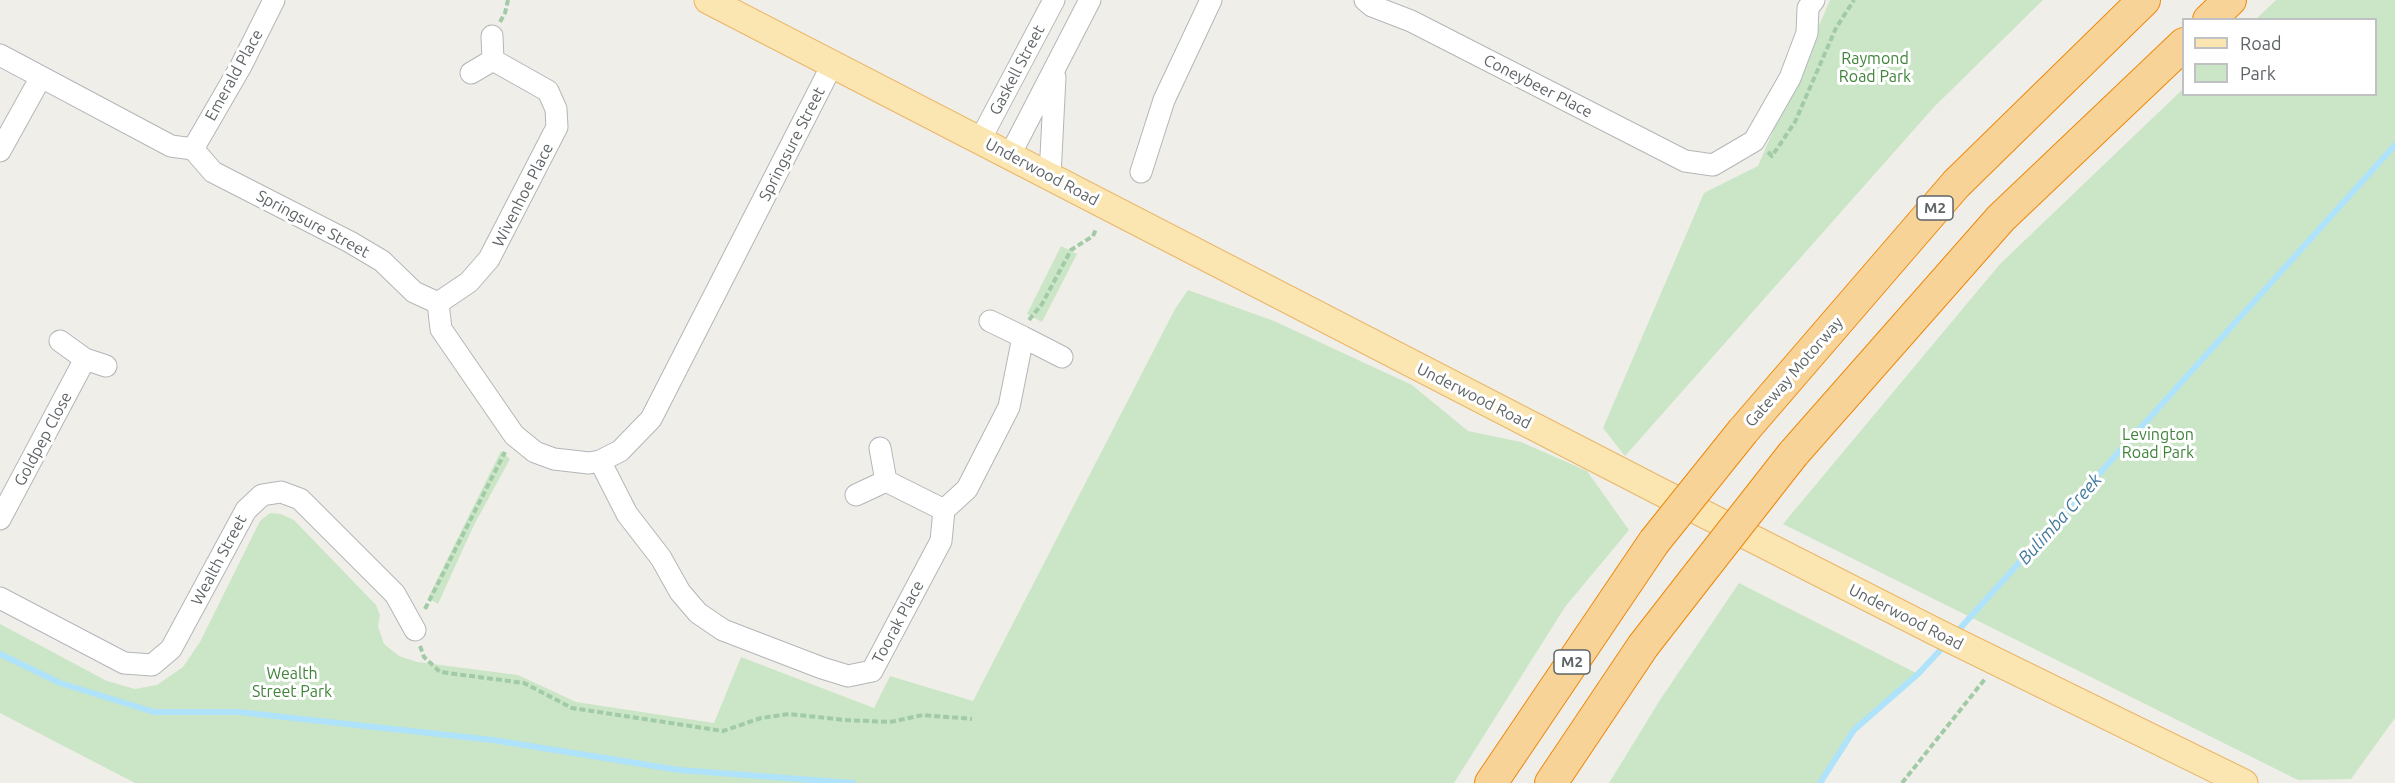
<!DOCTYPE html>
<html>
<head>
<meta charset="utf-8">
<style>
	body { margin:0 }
	#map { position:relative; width:2395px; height:783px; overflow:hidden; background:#f0eee8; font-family:Ubuntu,sans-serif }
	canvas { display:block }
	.legend { position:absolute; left:2182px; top:18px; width:195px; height:78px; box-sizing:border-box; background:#fff; border:2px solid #bfc1c2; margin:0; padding:8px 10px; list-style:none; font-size:18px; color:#5f6467 }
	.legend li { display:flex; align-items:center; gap:12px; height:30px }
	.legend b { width:30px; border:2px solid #bfc1c2 }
</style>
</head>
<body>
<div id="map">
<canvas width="2395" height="783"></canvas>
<ul class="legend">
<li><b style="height:8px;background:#fbe6b2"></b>Road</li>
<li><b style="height:16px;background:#cbe6c6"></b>Park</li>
</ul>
</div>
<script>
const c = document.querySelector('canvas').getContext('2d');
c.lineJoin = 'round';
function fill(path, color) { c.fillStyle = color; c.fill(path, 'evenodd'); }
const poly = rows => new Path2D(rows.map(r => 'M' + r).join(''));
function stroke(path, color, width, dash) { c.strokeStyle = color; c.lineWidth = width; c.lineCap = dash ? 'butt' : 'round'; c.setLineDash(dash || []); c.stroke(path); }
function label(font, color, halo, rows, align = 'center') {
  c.font = font + ' Ubuntu,sans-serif'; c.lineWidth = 6; c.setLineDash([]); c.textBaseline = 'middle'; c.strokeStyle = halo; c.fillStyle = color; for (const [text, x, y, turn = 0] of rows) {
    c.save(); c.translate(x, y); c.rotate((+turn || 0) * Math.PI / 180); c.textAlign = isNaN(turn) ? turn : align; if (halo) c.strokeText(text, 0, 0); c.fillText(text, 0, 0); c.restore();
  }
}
fill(poly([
	[1830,0,2043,0,1934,107,1625,456,1603,428,1704,193,1758,166],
	[2276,0,2395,0,2395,718,2351,779,2298,780,1783,524,2000,264,2183,89,2184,94,2376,94,2376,20,2256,19],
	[1061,246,1077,254,1042,322,1027,314],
	[1188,290,1274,321,1412,385,1468,431,1521,442,1587,471,1629,530,1565,607,1454,783,135,783,0,713,0,624,107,681,135,689,157,685,183,667,200,642,260,521,270,513,281,514,294,520,376,605,380,615,378,626,384,644,399,656,417,662,518,675,576,702,714,723,741,657,874,708,890,676,973,701,1175,309],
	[501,451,510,459,474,525,438,604,428,598],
	[1739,583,1918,674,1854,730,1820,783,1609,783,1660,700]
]), '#cbe6c6');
stroke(poly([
	[1955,634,2395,145],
	[0,654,60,683,154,712,238,712,493,740,679,770,853,783],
	[1820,783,1854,730,1918,674,1946,644]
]), '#aee3fb', 6);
const minor = poly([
	[1365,0,1372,6,1411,21,1685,161,1713,165,1754,141,1790,78,1807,33,1808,8,1814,0],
	[0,55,171,146,193,149,213,172,350,242,382,261,414,292,438,303,441,329,514,435,535,452,554,459,589,463,600,461,620,451,651,419,832,65],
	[471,73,493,60,492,36],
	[980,140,1054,0],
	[193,149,241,66,274,0],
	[0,151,41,77],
	[1010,155,1090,0],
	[1141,172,1164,100,1211,0],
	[1050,176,1055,77],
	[438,303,469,282,489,259,557,127,556,109,548,91,493,60],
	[1023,337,1062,357],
	[60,341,85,359,106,366],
	[880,448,886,481],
	[600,461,627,514,661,558,680,592,698,613,723,630,822,668,848,676,872,671,941,541,944,510,967,489,1009,407,1023,337,990,321],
	[886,481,944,510],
	[856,495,886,481],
	[0,519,85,359],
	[0,598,124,663,152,665,171,649,246,510,262,495,281,492,300,499,395,594,415,630]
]);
const major = poly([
	[708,0,1653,488,1938,633,2244,783]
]);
const highway = poly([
	[2209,20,2230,0],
	[1743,431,1956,184,2144,0],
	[1793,454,2001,218,2184,44],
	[1491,783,1654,542],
	[1551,783,1643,646,1699,574]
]);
stroke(minor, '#b3b6b9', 23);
stroke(major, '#ebb566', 29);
stroke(highway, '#ed890b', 34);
stroke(poly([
	[500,22,505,13,508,0],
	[1768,152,1772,156,1795,122,1836,28,1854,0],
	[1029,320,1042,304,1071,250,1093,236,1096,229],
	[425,609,505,452],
	[420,646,424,657,440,672,524,683,572,708,723,731,761,718,789,714,845,720,890,722,923,715,972,719],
	[1902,783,1985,679]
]), '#a1caa7', 4, [6, 3]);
stroke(minor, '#fff', 21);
stroke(major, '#fbe6b2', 27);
stroke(highway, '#f8d398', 32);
const highwayBridge = poly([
	[1654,542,1743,431],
	[1699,574,1793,454]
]);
stroke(highwayBridge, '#ed890b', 34, []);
stroke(highwayBridge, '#f8d398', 32);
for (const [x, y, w] of [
	[1935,208,36],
	[1572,662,36]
]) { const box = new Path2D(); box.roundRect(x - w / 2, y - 12, w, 24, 4.5); c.fillStyle = '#fff'; c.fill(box); stroke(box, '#5f6467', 1.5); }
label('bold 15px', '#5f6467', null, [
	["M2",1935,208],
	["M2",1572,662]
]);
label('16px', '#40843a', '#fff', [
	["Raymond",1875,59],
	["Road Park",1875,77],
	["Levington",2158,435],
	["Road Park",2158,453],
	["Wealth",292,674],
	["Street Park",292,692]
]);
label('16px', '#5f6467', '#fff', [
	["Gaskell Street",1017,70,-62],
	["Emerald Place",234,75,-61],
	["Coneybeer Place",1538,86,27],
	["Springsure Street",792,144,-63],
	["Underwood Road",1042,172,28],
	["Wivenhoe Place",523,195,-63],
	["Springsure Street",313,224,28],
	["Gateway Motorway",1794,372,-49],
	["Underwood Road",1474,396,27],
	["Goldpep Close",43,439,-62],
	["Wealth Street",219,560,-62],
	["Underwood Road",1906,617,27],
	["Toorak Place",898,622,-62]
]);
label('italic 18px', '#437b9c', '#fff', [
	["Bulimba Creek",2060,519,-48]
]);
</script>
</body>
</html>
